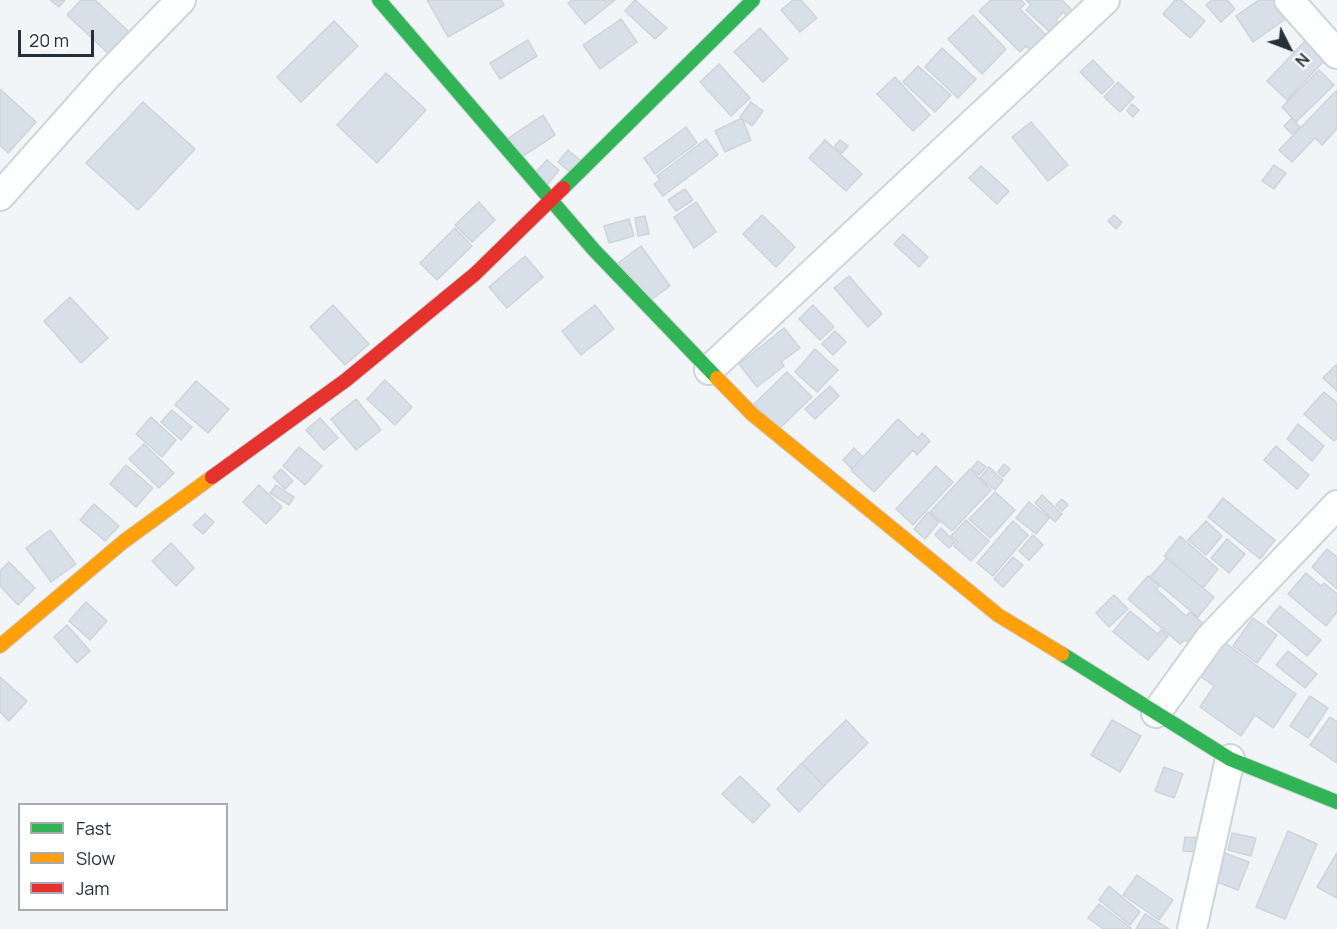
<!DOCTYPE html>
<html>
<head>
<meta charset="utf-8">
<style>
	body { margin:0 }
	#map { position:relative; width:1337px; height:929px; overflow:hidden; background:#f2f5f8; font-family:Manrope,sans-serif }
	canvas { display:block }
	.legend { position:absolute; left:18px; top:803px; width:210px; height:108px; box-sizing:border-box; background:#fff; border:2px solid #a8acb0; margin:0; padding:8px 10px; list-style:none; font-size:18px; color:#263039 }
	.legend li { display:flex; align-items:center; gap:12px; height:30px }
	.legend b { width:30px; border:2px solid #a8acb0 }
	.north { position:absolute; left:1259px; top:18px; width:60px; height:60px; -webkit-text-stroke:4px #fff; paint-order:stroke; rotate:132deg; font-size:16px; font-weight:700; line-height:24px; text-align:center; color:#263039 }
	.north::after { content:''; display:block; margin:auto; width:21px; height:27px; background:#263039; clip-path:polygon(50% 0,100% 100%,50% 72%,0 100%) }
	.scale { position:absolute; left:18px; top:30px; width:76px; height:27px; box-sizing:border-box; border:3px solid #263039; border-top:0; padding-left:8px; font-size:18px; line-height:21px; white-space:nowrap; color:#263039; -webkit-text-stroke:4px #fff; paint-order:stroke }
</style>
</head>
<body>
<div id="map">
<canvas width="1337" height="929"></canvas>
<ul class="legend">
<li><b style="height:8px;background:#30b455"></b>Fast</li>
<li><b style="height:8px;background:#ff9f0a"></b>Slow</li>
<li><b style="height:8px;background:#e5322d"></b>Jam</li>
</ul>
<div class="north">N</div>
<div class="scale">20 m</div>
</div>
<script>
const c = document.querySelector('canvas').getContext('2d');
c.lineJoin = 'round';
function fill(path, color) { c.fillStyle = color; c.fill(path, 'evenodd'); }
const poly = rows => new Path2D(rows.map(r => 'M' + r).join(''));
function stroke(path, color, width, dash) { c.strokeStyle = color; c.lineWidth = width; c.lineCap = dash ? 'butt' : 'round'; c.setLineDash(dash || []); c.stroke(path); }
const building = poly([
	[50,0,65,0,59,7,50,0],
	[81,0,95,0,129,32,109,54,67,15,81,0],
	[427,0,501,0,504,5,448,37,427,0],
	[572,0,615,0,585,24,568,3,572,0],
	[635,0,667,28,655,39,625,11,635,0],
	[793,0,801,0,817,18,800,32,781,10,793,0],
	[991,0,1021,0,1025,4,1020,9,1049,38,1034,54,1026,46,1020,52,979,11,991,0],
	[1026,0,1062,0,1074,12,1069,17,1063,12,1056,20,1063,27,1054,36,1026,10,1031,5,1026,0],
	[1175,0,1181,0,1205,21,1190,38,1163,14,1175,0],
	[1212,0,1227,0,1235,9,1221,22,1206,5,1212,0],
	[1259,0,1279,0,1290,16,1253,42,1236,16,1259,0],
	[973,15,1006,49,982,74,948,39,973,15],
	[621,19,637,42,600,69,583,45,621,19],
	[334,21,358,46,301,102,277,77,334,21],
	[760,28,788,59,763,82,734,52,760,28],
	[528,40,537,56,500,79,490,63,528,40],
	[1306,40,1326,59,1287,100,1267,81,1306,40],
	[942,48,976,79,958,98,925,67,942,48],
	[1093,60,1114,82,1102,94,1080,72,1093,60],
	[719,64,750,98,731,116,700,82,719,64],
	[918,66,951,95,935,112,903,82,918,66],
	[1319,70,1334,85,1296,122,1282,107,1319,70],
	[386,73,426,110,377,163,337,125,386,73],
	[895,77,930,115,913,131,877,94,895,77],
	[1118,82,1134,97,1120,112,1104,97,1118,82],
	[0,89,36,122,8,153,0,145,0,89],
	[1337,90,1337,129,1322,145,1315,138,1292,162,1279,150,1337,90],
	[143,102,195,149,138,210,86,163,143,102],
	[751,102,763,111,752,126,740,117,751,102],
	[1132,104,1139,110,1133,117,1127,111,1132,104],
	[543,115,555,135,520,158,507,139,543,115],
	[742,118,751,140,725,152,715,131,742,118],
	[1292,118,1300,127,1292,134,1284,126,1292,118],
	[1031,122,1068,165,1048,181,1012,137,1031,122],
	[686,127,697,143,655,174,644,158,686,127],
	[706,139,718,155,663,196,654,184,660,180,657,176,706,139],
	[825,140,862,174,846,191,809,158,825,140],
	[840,140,848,146,842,153,834,147,840,140],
	[568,150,581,161,571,173,558,162,568,150],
	[547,160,559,170,548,184,535,173,547,160],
	[1274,165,1286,173,1274,189,1262,181,1274,165],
	[981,166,1009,191,997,204,969,178,981,166],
	[685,189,693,200,676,211,668,200,685,189],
	[479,202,495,220,472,242,455,225,479,202],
	[696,202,716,232,694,248,674,217,696,202],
	[762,215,795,247,776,267,743,234,762,215],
	[1114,215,1122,222,1116,229,1108,221,1114,215],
	[645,216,649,234,638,236,635,218,645,216],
	[629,219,634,236,609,243,604,226,629,219],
	[455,228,472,246,437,280,420,263,455,228],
	[903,234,928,257,919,267,894,244,903,234],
	[641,246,670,286,647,303,618,263,641,246],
	[525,256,543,277,507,308,489,287,525,256],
	[849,276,882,314,868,327,834,288,849,276],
	[70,297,108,338,81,363,44,321,70,297],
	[333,305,369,344,345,365,310,327,333,305],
	[595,305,614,329,581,355,562,331,595,305],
	[813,305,834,327,820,340,799,319,813,305],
	[784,328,800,348,781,362,784,366,757,387,739,364,784,328],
	[835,331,846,342,833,355,822,344,835,331],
	[815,349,838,370,817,392,795,372,815,349],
	[1337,364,1337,391,1323,378,1337,364],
	[787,372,812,397,779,429,754,404,787,372],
	[385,380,412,407,395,425,367,399,385,380],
	[196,381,229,409,208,433,175,405,196,381],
	[830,386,839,396,815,419,805,409,830,386],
	[1324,392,1337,403,1337,438,1334,441,1304,414,1324,392],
	[356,399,381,430,356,450,331,419,356,399],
	[172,410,192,427,181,440,161,422,172,410],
	[151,417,176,440,162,457,136,434,151,417],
	[320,418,338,438,324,450,306,430,320,418],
	[898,419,918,438,922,433,930,441,917,455,913,450,874,492,851,470,898,419],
	[1298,424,1324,446,1312,461,1287,439,1298,424],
	[144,444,174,473,159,488,129,459,144,444],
	[1276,446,1309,475,1297,489,1264,460,1276,446],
	[299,447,322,466,305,485,283,466,299,447],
	[854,448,863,457,852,469,843,460,854,448],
	[978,461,986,467,979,475,971,469,978,461],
	[1004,464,1010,469,1003,477,998,472,1004,464],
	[126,465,153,488,136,507,110,484,126,465],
	[936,466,953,482,913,525,896,509,936,466],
	[989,467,1003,480,995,490,980,478,989,467],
	[281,469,293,481,285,489,273,477,281,469],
	[970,469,991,490,952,531,930,512,970,469],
	[259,485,282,507,266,524,243,502,259,485],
	[276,485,294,497,289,505,270,493,276,485],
	[995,492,1015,510,990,538,969,519,995,492],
	[1042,495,1062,514,1055,522,1035,503,1042,495],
	[1223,498,1275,540,1260,559,1208,517,1223,498],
	[1062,499,1068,505,1062,511,1056,505,1062,499],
	[1029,502,1049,518,1036,534,1016,518,1029,502],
	[94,504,119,526,105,541,80,520,94,504],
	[928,512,939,522,925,539,914,529,928,512],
	[205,514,214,522,203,534,193,525,205,514],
	[966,520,989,541,971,561,954,546,958,542,951,536,966,520],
	[1013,521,1028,535,993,576,977,563,1013,521],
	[1206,521,1222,536,1206,555,1188,540,1206,521],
	[941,528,955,542,949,548,935,535,941,528],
	[50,530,76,564,51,582,26,548,50,530],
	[1033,535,1043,545,1029,560,1019,551,1033,535],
	[1180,536,1218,569,1203,588,1164,556,1180,536],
	[1227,539,1245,554,1229,573,1211,558,1227,539],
	[171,543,194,568,176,586,152,561,171,543],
	[1327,549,1337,557,1337,589,1312,567,1327,549],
	[1013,557,1023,565,1003,587,994,579,1013,557],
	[1167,558,1214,597,1198,617,1150,577,1167,558],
	[9,562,35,588,18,605,0,586,0,571,9,562],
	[1306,573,1321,586,1324,583,1337,594,1337,612,1326,626,1288,594,1306,573],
	[1148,576,1160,586,1156,589,1186,616,1190,612,1205,625,1189,643,1185,640,1180,644,1128,599,1148,576],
	[1114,595,1128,609,1109,627,1096,613,1114,595],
	[86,602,107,621,90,640,69,621,86,602],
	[1280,606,1321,640,1307,656,1267,622,1280,606],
	[1130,611,1158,634,1161,630,1168,636,1148,660,1113,632,1130,611],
	[1253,618,1277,635,1257,663,1233,646,1253,618],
	[67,625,90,651,77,663,54,637,67,625],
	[1224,642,1296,694,1273,728,1255,715,1241,736,1200,707,1214,686,1200,676,1224,642],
	[1288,651,1317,674,1305,688,1276,665,1288,651],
	[0,677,27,701,9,721,0,712,0,677],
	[1310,696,1328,708,1308,738,1290,726,1310,696],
	[1330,717,1337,722,1337,763,1310,745,1330,717],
	[846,720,868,743,824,786,802,763,846,720],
	[1112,720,1141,736,1120,772,1091,755,1112,720],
	[802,763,824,786,799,812,777,789,802,763],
	[1164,767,1183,774,1174,798,1155,791,1164,767],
	[740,776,770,805,753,823,722,794,740,776],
	[1288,831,1317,844,1285,919,1256,907,1288,831],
	[1232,833,1256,838,1251,856,1228,850,1232,833],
	[1185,837,1202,838,1200,852,1183,851,1185,837],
	[1222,852,1249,862,1238,890,1212,880,1222,852],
	[1337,853,1337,898,1317,887,1337,853],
	[1137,875,1173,900,1159,920,1123,895,1137,875],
	[1109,886,1140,912,1130,925,1099,900,1109,886],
	[1099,904,1131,928,1131,929,1103,929,1088,918,1099,904],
	[1145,914,1169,929,1136,929,1145,914]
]);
fill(building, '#d7e0e8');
stroke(building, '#ced4d9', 1.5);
const street = poly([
	[1289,0,1337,54],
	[0,196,104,79,181,0],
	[709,370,1105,0],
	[1156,713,1210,638,1337,505],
	[1192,929,1230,759]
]);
const fast = poly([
	[379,0,594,250,717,378],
	[563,188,753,0],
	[1062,654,1230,759,1337,802]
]);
const slow = poly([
	[717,378,752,414,998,615,1062,654],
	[0,646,123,542,212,477]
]);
const jam = poly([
	[212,477,346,380,475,274,563,188]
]);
stroke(street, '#cdd4da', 32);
stroke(fast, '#cdd4da', 16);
stroke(slow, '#cdd4da', 16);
stroke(jam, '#cdd4da', 16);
stroke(street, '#fdfefe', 28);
stroke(fast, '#30b455', 14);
stroke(slow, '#ff9f0a', 14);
stroke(jam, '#e5322d', 14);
</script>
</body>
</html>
